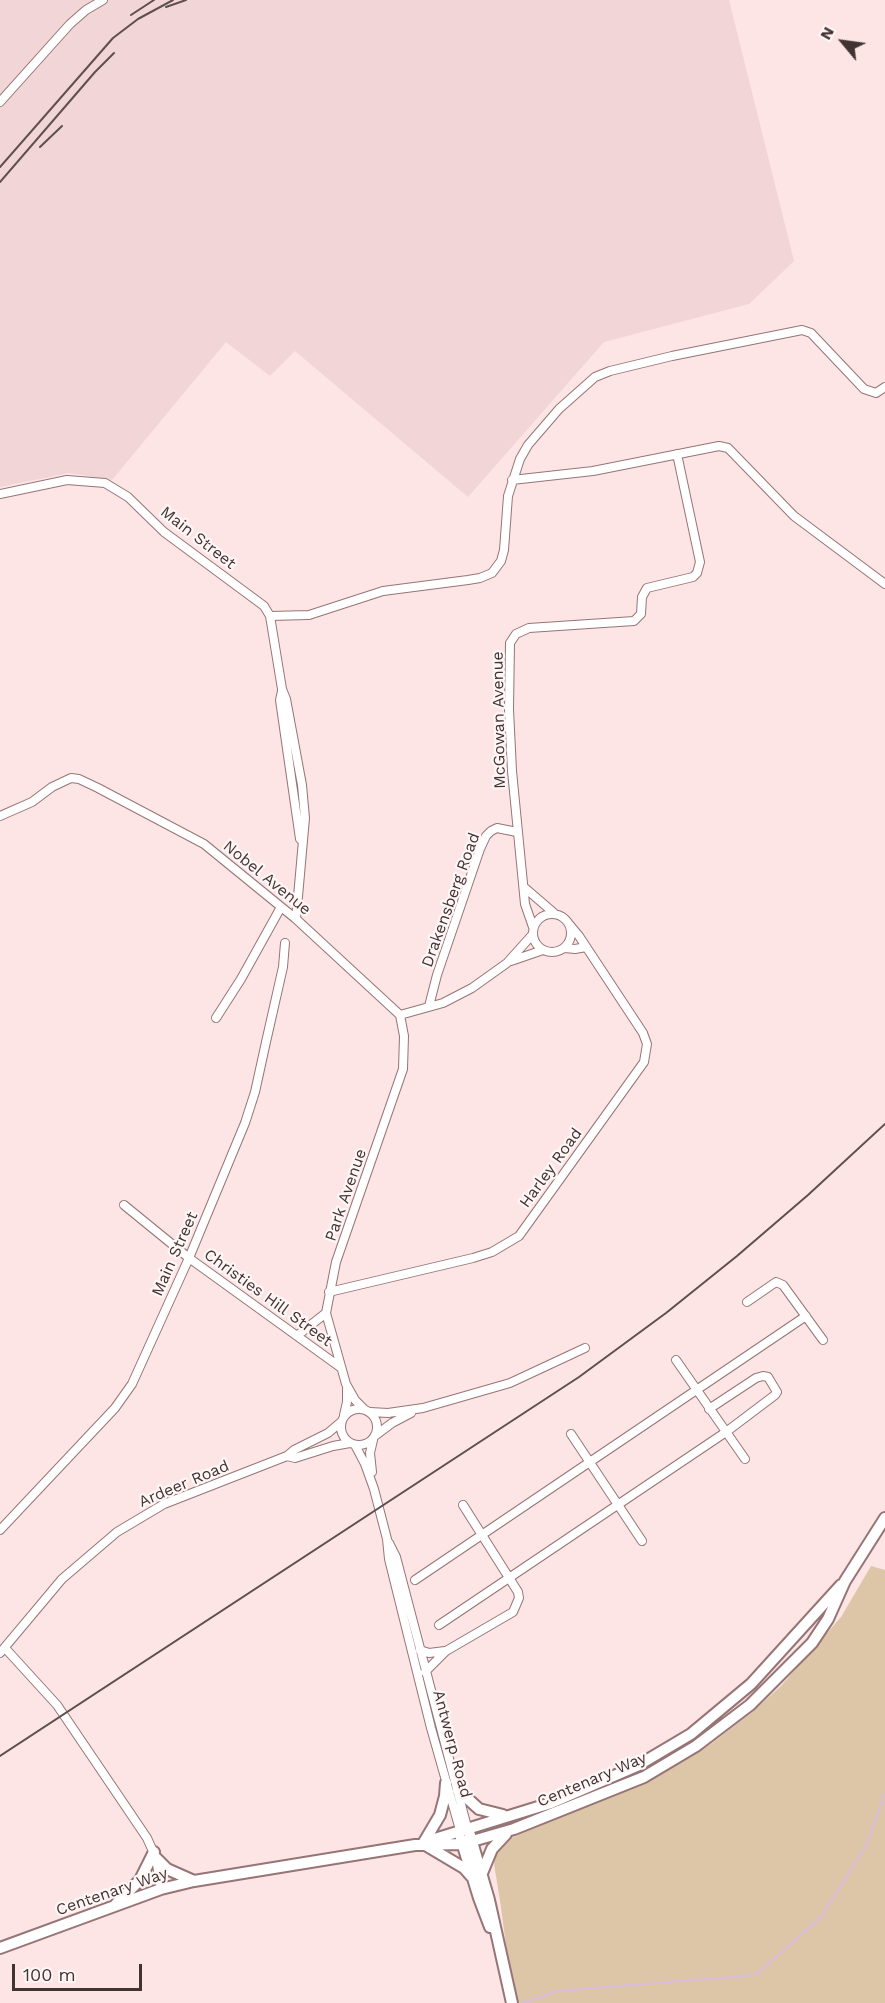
<!DOCTYPE html>
<html>
<head>
<meta charset="utf-8">
<style>
	body { margin:0 }
	#map { position:relative; width:885px; height:2003px; overflow:hidden; background:#fde5e5; font-family:"Work Sans",sans-serif }
	canvas { display:block }
	.north { position:absolute; left:813px; top:12px; width:60px; height:60px; -webkit-text-stroke:4px #fff6f6; paint-order:stroke; rotate:299deg; font-size:16px; font-weight:700; line-height:24px; text-align:center; color:#423333 }
	.north::after { content:''; display:block; margin:auto; width:21px; height:27px; background:#423333; clip-path:polygon(50% 0,100% 100%,50% 72%,0 100%) }
	.scale { position:absolute; left:12px; top:1964px; width:130px; height:27px; box-sizing:border-box; border:3px solid #423333; border-top:0; padding-left:8px; font-size:18px; line-height:21px; white-space:nowrap; color:#423333; -webkit-text-stroke:4px #fff6f6; paint-order:stroke }
</style>
</head>
<body>
<div id="map">
<canvas width="885" height="2003"></canvas>
<div class="north">N</div>
<div class="scale">100 m</div>
</div>
<script>
const c = document.querySelector('canvas').getContext('2d');
c.lineJoin = 'round';
function fill(path, color) { c.fillStyle = color; c.fill(path, 'evenodd'); }
const poly = rows => new Path2D(rows.map(r => 'M' + r).join(''));
function stroke(path, color, width, dash) { c.strokeStyle = color; c.lineWidth = width; c.lineCap = dash ? 'butt' : 'round'; c.setLineDash(dash || []); c.stroke(path); }
function label(font, color, halo, rows, align = 'center') {
  c.font = font + ' "Work Sans",sans-serif'; c.lineWidth = 4.5; c.setLineDash([]); c.textBaseline = 'middle'; c.strokeStyle = halo; c.fillStyle = color; for (const [text, x, y, turn = 0] of rows) {
    c.save(); c.translate(x, y); c.rotate((+turn || 0) * Math.PI / 180); c.textAlign = isNaN(turn) ? turn : align; if (halo) c.strokeText(text, 0, 0); c.fillText(text, 0, 0); c.restore();
  }
}
fill(poly([
	[0,0,729,0,794,261,749,304,604,342,468,497,295,351,270,376,226,342,112,480,69,473,0,487]
]), '#f2d5d6');
fill(poly([
	[871,1566,885,1570,885,2003,517,2003,509,1969,501,1907,495,1870,494,1862,497,1850,509,1839,662,1774,712,1743,751,1713,781,1686,841,1617]
]), '#ddc5a8');
stroke(poly([
	[522,2003,558,1991,756,1975,822,1916,866,1845,885,1794]
]), '#d8bdde', 2);
const street = poly([
	[0,102,70,24,86,10,103,0],
	[512,480,593,471,719,446,728,448,794,516,885,584],
	[0,494,67,480,105,483,128,497,164,532,264,606,270,616,282,689,286,699,302,785,305,818,296,919],
	[270,616,309,615,383,591,468,580,480,578,492,573,501,561,504,550,508,496,520,459,528,445,559,409,595,377,610,371,672,356,802,330,811,333,864,389,876,393,885,387],
	[282,691,280,700,300,839],
	[0,816,32,802,52,787,71,778,79,779,98,788,204,844,296,919,400,1015],
	[525,888,554,913],
	'533 933a19 19 0 1 1 38 0a19 19 0 1 1-38 0Z',
	[533,927,525,904,512,771,509,709,510,643,516,634,529,628,634,621,641,614,642,597,647,588,693,577,697,573,700,562,677,454],
	[565,948,575,949,586,947],
	[511,961,543,950],
	[429,1006,437,975,480,849,486,836,491,831,497,828,517,832],
	[400,1015,443,1003,472,988,507,963,533,934],
	[216,1018,241,979,281,907],
	[124,1205,189,1258,340,1367],
	[329,1292,473,1258,492,1252,519,1236,644,1062,647,1044,643,1033,579,936,569,924],
	[747,1302,776,1282,783,1285,823,1340],
	[298,1335,326,1313],
	[676,1360,745,1459],
	'341 1427a18 18 0 1 1 36 0a18 18 0 1 1-36 0Z',
	[365,1410,355,1400,346,1384,326,1313,336,1262,403,1069,404,1036,400,1015],
	[370,1412,388,1413,423,1408,510,1383,585,1348],
	[344,1415,347,1402,347,1389],
	[571,1434,642,1541],
	[376,1435,392,1423,411,1413],
	[355,1445,365,1464,374,1489,387,1539,389,1559,431,1728,460,1830],
	[287,1456,295,1458,333,1446,350,1443],
	[372,1472,370,1453,373,1440],
	[0,1530,115,1408,132,1384,189,1258,245,1123,255,1092,266,1042,283,967,285,943],
	[389,1543,396,1557,467,1827],
	[415,1580,806,1316],
	[439,1625,726,1432,775,1395,777,1392,768,1377,763,1376,756,1378,709,1409],
	[5,1648,57,1705,147,1838,156,1858,161,1889],
	[420,1650,429,1653,445,1651],
	[0,1653,62,1579,117,1532,164,1504,287,1456,294,1450,328,1433,341,1422],
	[425,1672,446,1651,513,1612,519,1598,518,1592,463,1505]
]);
const secondary = poly([
	[458,1790,479,1809,503,1815],
	[470,1835,489,1900,512,2003],
	[461,1839,479,1898,490,1927],
	[424,1842,440,1815,445,1796,446,1783],
	[425,1842,551,1803,637,1766,691,1734,751,1684,841,1585],
	[427,1846,464,1868,471,1876],
	[156,1858,167,1869,194,1881],
	[482,1873,492,1849,506,1834],
	[116,1904,140,1880,154,1852],
	[0,1948,161,1889,194,1881,415,1845,462,1844,514,1829,644,1777,696,1746,750,1705,812,1643,828,1619,845,1581,885,1518]
]);
stroke(street, '#977475', 10);
stroke(secondary, '#977475', 14);
stroke(street, '#fff', 8);
stroke(secondary, '#fff', 10);
stroke(poly([
	[166,7,186,0],
	[131,15,154,0],
	[40,147,62,126],
	[0,167,113,38,138,19,173,0],
	[0,182,95,72,114,53],
	[0,1756,579,1377,666,1313,737,1256,808,1195,885,1124]
]), '#5f4f4f', 2);
label('16px', '#423333', '#fff6f6', [
	["Main Street",198,538,38],
	["McGowan Avenue",499,720,-91],
	["Nobel Avenue",267,878,39],
	["Drakensberg Road",451,900,-70],
	["Harley Road",551,1168,-54],
	["Park Avenue",346,1195,-71],
	["Main Street",175,1254,-66],
	["Christies Hill Street",268,1298,36],
	["Ardeer Road",184,1484,-23],
	["Antwerp Road",452,1744,75],
	["Centenary Way",592,1780,-23],
	["Centenary Way",112,1892,-19]
]);
</script>
</body>
</html>
